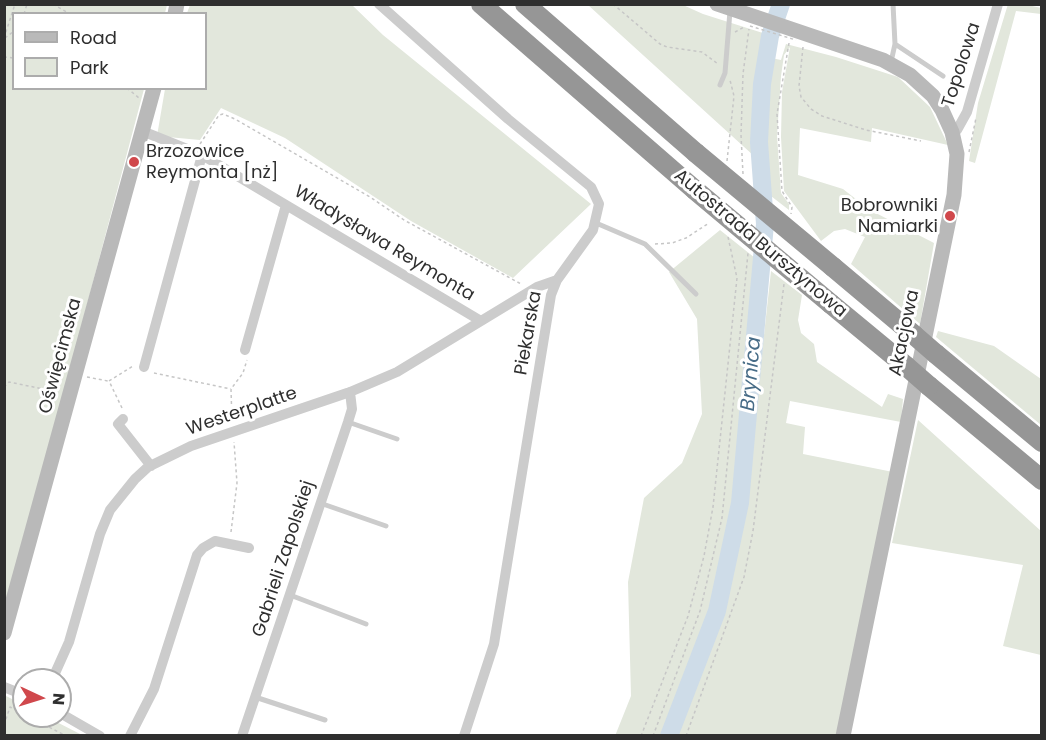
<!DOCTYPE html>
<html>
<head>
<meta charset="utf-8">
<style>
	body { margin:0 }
	#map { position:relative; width:1046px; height:740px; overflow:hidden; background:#fff; font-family:Poppins,sans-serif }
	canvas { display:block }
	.frame { position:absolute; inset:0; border:6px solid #2f2f2f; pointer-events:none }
	.legend { position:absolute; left:12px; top:12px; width:195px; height:78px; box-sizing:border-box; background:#fff; border:2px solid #acacac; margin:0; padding:8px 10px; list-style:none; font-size:18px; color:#2f2f2f }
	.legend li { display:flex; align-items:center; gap:12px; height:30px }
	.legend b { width:30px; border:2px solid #acacac }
	.north { position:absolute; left:12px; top:668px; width:60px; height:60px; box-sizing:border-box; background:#fff; border:2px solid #acacac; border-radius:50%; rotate:94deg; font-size:16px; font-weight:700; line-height:24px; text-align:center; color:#2f2f2f }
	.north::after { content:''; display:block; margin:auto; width:21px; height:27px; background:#d0484c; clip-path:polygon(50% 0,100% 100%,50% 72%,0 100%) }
</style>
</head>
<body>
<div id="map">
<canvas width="1046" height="740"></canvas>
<div class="frame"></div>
<ul class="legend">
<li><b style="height:8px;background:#b9b9b9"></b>Road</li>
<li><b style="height:16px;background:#e2e7dc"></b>Park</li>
</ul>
<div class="north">N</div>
</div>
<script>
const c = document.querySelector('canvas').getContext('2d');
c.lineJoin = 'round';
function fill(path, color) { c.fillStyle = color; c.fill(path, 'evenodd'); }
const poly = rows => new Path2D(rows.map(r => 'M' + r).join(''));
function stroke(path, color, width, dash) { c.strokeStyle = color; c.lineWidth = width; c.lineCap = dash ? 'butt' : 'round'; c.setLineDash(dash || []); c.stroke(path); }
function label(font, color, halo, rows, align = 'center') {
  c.font = font + ' Poppins,sans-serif'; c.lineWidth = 6; c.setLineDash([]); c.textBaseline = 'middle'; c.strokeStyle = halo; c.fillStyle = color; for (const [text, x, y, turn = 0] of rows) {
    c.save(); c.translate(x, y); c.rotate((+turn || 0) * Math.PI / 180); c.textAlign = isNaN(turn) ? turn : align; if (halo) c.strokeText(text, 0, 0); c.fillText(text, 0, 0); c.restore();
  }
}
fill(poly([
	[1008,4,1028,5,1041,8,1041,14,1016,11,975,163,969,161,978,103],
	[5,5,167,5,165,13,14,14,14,88,144,89,5,615],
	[190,5,352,5,383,35,591,204,513,278,411,221,285,138,221,108,200,140,157,136,165,89,206,88,206,14,187,13],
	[588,5,683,5,703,14,766,34,758,65,754,111,754,156],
	[786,44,836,57,898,77,930,107,948,145,872,128,871,142,800,128,798,175,843,189,870,210,934,243,920,324,851,264,865,237,845,229,834,231,821,241,784,191,781,137,782,92,790,47,784,55,781,76,777,136,781,193,789,204,789,210,767,193,764,143,766,97,771,58,781,60],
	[720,230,760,262,735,509,719,585,666,735,615,736,631,696,628,582,644,498,682,463,702,414,697,319,669,272],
	[771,271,802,295,798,320,801,333,814,344,817,362,882,407,888,394,903,399,901,422,790,401,786,423,805,427,803,454,893,472,837,735,674,736,719,613,735,553,746,500],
	[938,331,994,346,1041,379,1041,425,936,337],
	[918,420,1041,531,1041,655,1003,646,1023,565,892,543],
	[4,695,24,705,24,716,45,716,82,735,5,735]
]), '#e2e7dc');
stroke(poly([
	[669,736,717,611,740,503,765,224,759,142,762,84,770,36,781,4]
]), '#cedce8', 18);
stroke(poly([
	[53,4,70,14],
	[613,4,660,44,667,47,702,52,718,64],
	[24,14,27,4],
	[735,32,744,27],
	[4,38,15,4],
	[5,38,14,31],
	[789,43,777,114,782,191,792,207,791,214],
	[803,47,799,86,801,97,811,109,822,116,866,130,921,141],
	[4,57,14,58],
	[127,88,139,98],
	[200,144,219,115,223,114,235,119,370,197,404,220,521,284],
	[969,152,976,118],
	[727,161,734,96,730,80],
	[743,174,741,135,743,74,749,29],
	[655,244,672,243,686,238,709,223],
	[154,373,231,389],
	[87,377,108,381],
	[4,387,9,382,48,390,59,388],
	[122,408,109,381,133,366],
	[232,422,231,389,243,373,247,360],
	[231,532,237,483,234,442],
	[28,716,66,736],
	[4,725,10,707,24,714],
	[641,736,688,616,704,556,713,507,737,278,728,237],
	[653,736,700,611,722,518,748,253],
	[686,736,744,577,753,531,784,284]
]), '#c6c6c6', 1.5, [3, 3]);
stroke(poly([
	[895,44,943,76],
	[891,62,895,44,893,4],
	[720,85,725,73,730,11],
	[596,223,645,244,696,294],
	[348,422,397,439],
	[320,503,386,526],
	[290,595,366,624],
	[255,697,325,720]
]), '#ccc', 5);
stroke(poly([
	[379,4,508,119,591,187,599,204,593,230,557,280,551,295,494,644,464,736],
	[142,131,202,155,481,321],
	[952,132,957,130,967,112,998,4],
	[245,350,286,205],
	[144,367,202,155],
	[123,419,118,424,151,466],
	[52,680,69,642,100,534,110,510,135,479,148,467,191,446,350,392,397,372,537,287,557,280],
	[4,687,24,695],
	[60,713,100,736],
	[130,736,154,689,197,555,203,548,215,541,249,548],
	[242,736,348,422,352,409,350,392]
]), '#ccc', 10);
stroke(poly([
	[717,4,883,60,910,75,933,96,942,110,952,132,957,154,954,195,843,736],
	[175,14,177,4],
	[4,633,154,88]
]), '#b9b9b9', 15);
stroke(poly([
	[481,4,695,190],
	[525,4,696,153],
	[833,267,914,335],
	[831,304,906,366],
	[936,354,1042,442],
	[929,386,1042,480]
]), '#969696', 20);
stroke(poly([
	[750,26,796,40]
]), '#c6c6c6', 1.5, [3, 3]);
stroke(poly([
	[696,153,833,267],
	[695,190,831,304],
	[914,335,936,354],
	[906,366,929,386]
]), '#969696', 20);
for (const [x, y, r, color] of [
	[134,162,6,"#d0484c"],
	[950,216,6,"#d0484c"]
]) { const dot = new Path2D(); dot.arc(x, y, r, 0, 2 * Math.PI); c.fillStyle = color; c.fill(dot); stroke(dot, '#fff', 2); }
label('18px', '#2f2f2f', '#fff', [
	["Topolowa",962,65,-72],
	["Władysława Reymonta",384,244,31],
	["Autostrada Bursztynowa",760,244,40],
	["Piekarska",529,333,-80],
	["Akacjowa",905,333,-78],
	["Oświęcimska",61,356,-75],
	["Westerplatte",242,412,-19],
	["Gabrieli Zapolskiej",284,559,-72]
]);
label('18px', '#2f2f2f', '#fff', [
	["Brzozowice",146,152],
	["Reymonta [nż]",146,173],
	["Bobrowniki",938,206,"right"],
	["Namiarki",938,227,"right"]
], 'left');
label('italic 20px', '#476c87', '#fff', [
	["Brynica",752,374,-85]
]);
</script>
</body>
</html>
